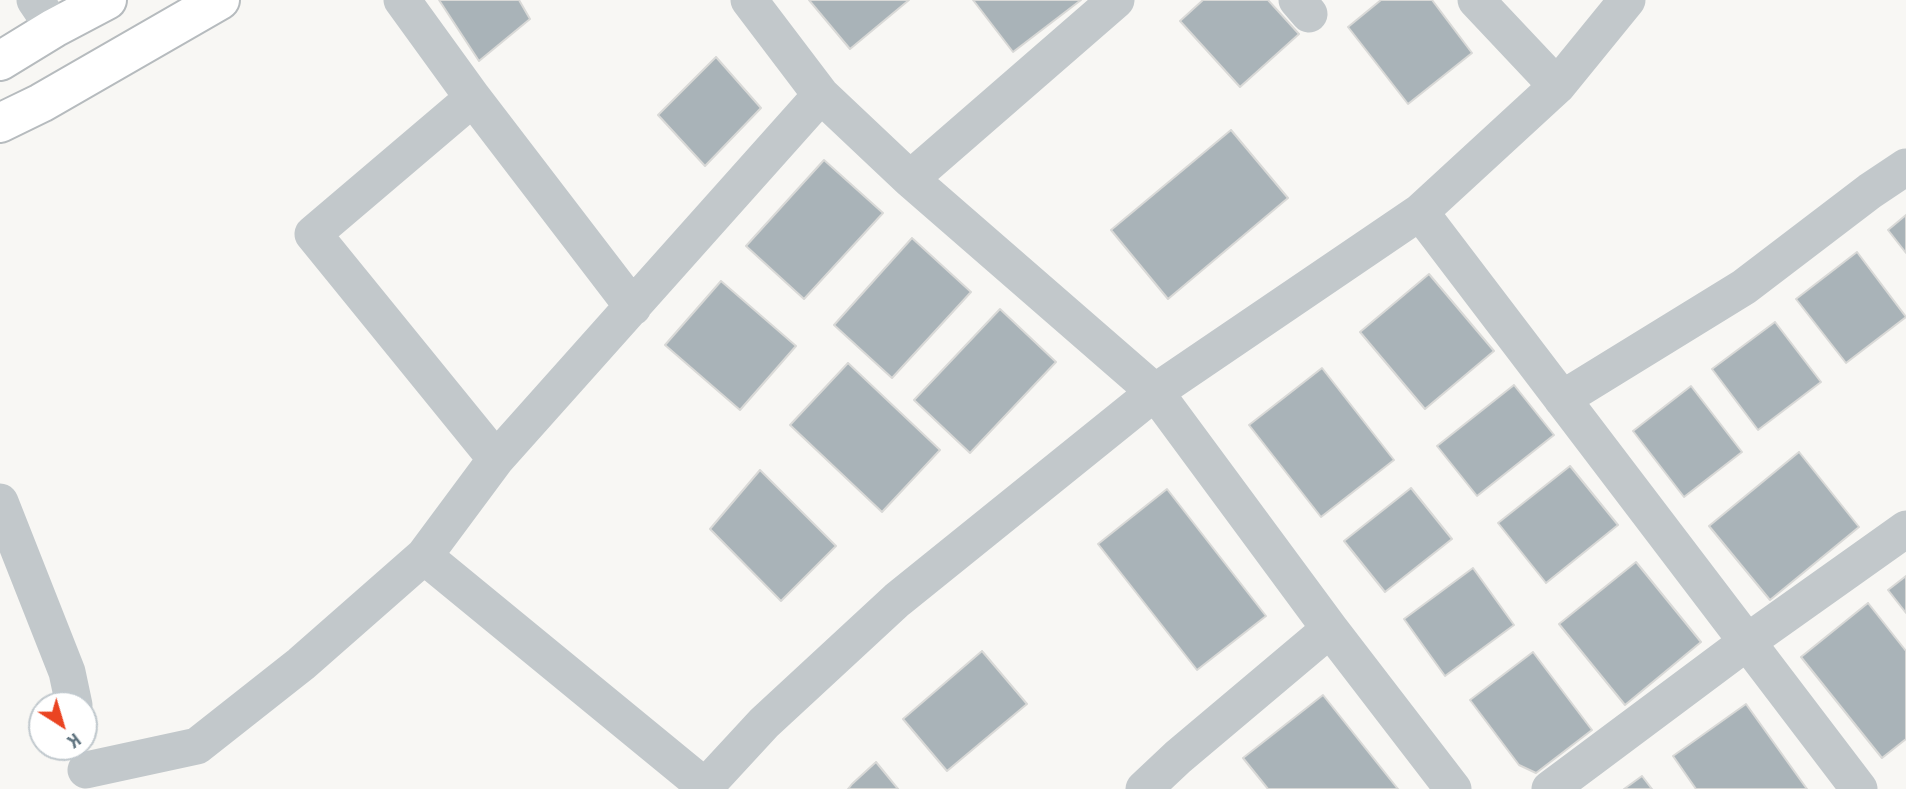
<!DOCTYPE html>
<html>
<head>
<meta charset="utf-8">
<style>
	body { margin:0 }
	#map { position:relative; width:1906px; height:789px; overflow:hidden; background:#f8f7f4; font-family:"Titillium Web",sans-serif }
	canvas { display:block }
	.north { position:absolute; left:28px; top:691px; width:70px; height:70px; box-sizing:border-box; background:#fff; border:2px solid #c0c8cd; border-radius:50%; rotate:143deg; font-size:19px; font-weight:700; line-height:28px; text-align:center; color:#617581 }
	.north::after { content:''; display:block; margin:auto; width:24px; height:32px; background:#ea4422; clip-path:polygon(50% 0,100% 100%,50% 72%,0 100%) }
</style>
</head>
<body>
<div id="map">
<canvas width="1906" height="789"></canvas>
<div class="north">K</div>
</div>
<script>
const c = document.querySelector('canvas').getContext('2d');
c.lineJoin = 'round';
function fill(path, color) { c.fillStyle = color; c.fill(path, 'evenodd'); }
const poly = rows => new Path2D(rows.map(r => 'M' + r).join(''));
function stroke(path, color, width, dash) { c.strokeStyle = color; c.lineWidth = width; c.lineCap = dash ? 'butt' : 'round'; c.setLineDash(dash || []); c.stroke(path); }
const building = poly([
	[439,0,519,0,530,19,479,61,439,0],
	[809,0,909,0,850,49,809,0],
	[973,0,1081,0,1013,52,973,0],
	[1203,0,1268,0,1299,34,1240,87,1180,21,1203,0],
	[1381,0,1432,0,1472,53,1408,104,1348,27,1381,0],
	[716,57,761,108,705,166,658,115,716,57],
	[1231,130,1288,198,1168,299,1111,230,1231,130],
	[824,160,883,213,804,299,746,246,824,160],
	[1906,215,1906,253,1888,230,1906,215],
	[912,238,971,292,892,378,834,325,912,238],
	[1857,252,1906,317,1846,363,1796,299,1857,252],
	[1429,274,1494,351,1425,409,1360,332,1429,274],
	[721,281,796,346,740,410,665,345,721,281],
	[1000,309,1056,362,970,453,914,400,1000,309],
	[1775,322,1821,382,1758,430,1712,369,1775,322],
	[848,363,940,450,882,512,790,425,848,363],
	[1322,368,1394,460,1321,517,1249,425,1322,368],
	[1514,385,1554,435,1477,496,1437,446,1514,385],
	[1691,386,1742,452,1684,497,1633,431,1691,386],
	[1799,452,1859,527,1770,600,1709,526,1799,452],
	[1570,466,1618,525,1546,583,1498,523,1570,466],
	[760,470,836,546,781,601,710,529,760,470],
	[1411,488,1452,539,1385,592,1344,541,1411,488],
	[1167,489,1266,616,1197,670,1098,544,1167,489],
	[1636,562,1701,642,1625,705,1559,624,1636,562],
	[1473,568,1514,625,1445,676,1404,619,1473,568],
	[1906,576,1906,613,1888,590,1906,576],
	[1868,603,1906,651,1906,739,1882,758,1801,657,1868,603],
	[982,651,1027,704,947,771,903,719,982,651],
	[1533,652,1592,730,1536,773,1519,765,1470,700,1533,652],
	[1323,695,1398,789,1268,789,1243,758,1323,695],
	[1746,704,1807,789,1696,789,1673,756,1746,704],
	[876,762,898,789,848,789,852,784,876,762],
	[1642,776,1652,789,1624,789,1642,776]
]);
fill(building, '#a9b3b8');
stroke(building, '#d9d9d7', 2);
const major = poly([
	[0,61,54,28,107,0],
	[0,123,41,103,220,0]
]);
stroke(major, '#b6bbbe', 42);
stroke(poly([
	[35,0,54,28],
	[402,0,473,98,633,307],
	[749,0,821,95,910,179,1155,392,1330,629,1453,789],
	[1297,0,1309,14],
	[1476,0,1557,86],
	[473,98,313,234,496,459],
	[910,179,1116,0],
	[1420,212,1859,789],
	[1562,399,1744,287,1870,191,1906,167],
	[0,502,67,672,74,705],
	[86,770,197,746,301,664,424,556],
	[703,789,764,723,897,600,1155,392,1420,212,1557,86,1627,0],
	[708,789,424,556,496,459,821,95],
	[1144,789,1178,757,1330,629],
	[1550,789,1747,642,1906,529]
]), '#c2c8cb', 37);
stroke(major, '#fff', 38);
</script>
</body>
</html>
